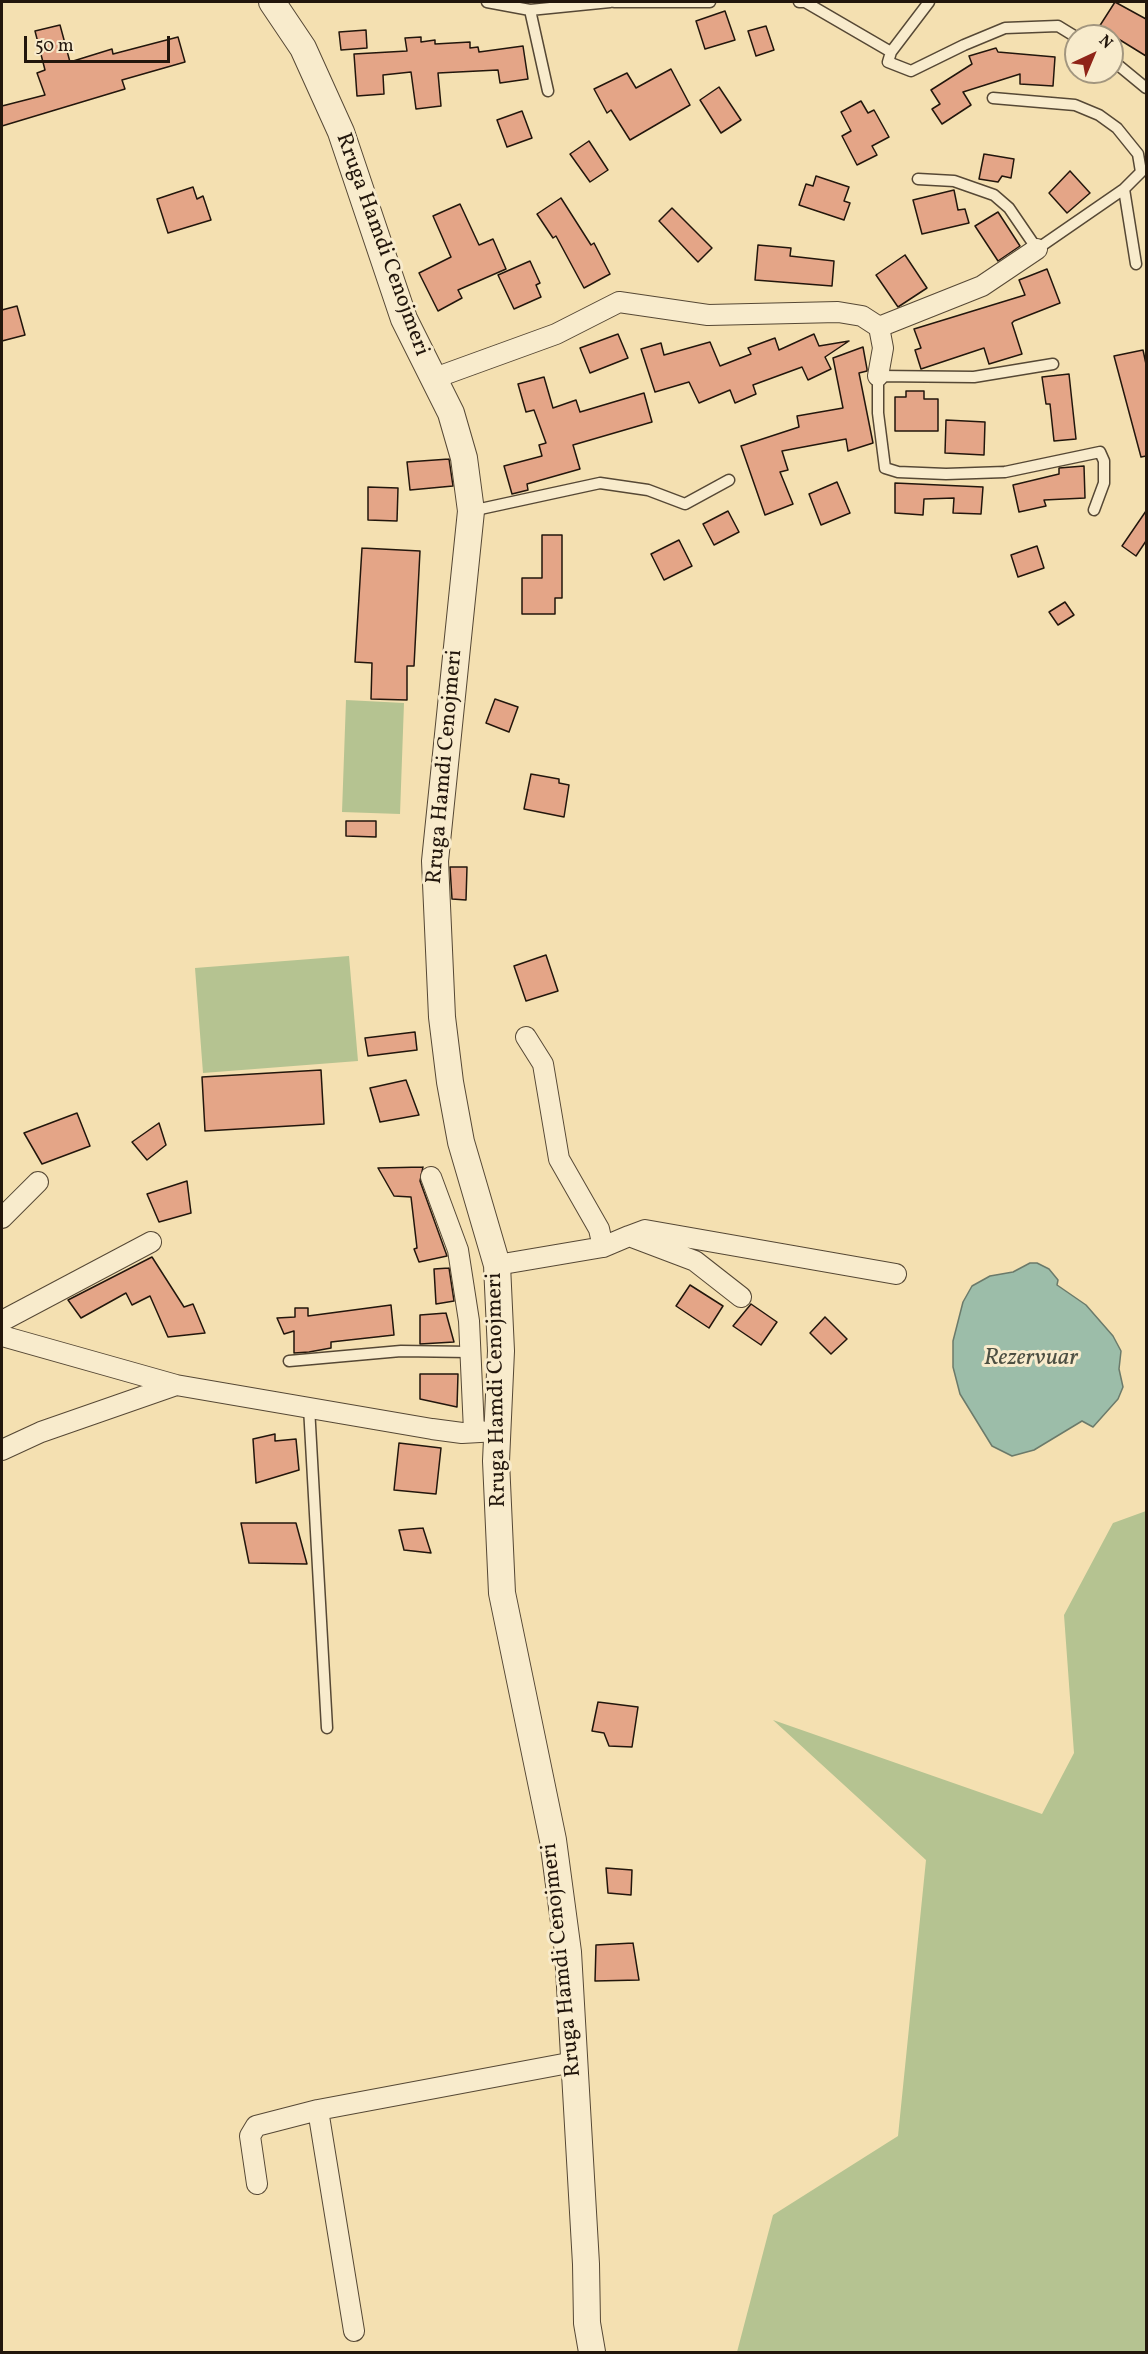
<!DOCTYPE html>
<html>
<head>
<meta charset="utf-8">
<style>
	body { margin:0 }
	#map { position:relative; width:1148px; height:2354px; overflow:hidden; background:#f4e0b1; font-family:Vollkorn,serif }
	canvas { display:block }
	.frame { position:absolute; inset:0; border:3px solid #22160c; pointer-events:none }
	.north { position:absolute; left:1064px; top:24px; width:60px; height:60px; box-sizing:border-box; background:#f8ebcc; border:2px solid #a2967f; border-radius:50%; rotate:44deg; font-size:16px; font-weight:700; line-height:24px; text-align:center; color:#22160c }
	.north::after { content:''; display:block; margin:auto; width:21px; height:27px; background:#8f2418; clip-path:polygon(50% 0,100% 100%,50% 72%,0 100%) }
	.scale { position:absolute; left:24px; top:36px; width:146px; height:27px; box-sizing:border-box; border:3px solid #22160c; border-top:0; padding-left:8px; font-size:18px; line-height:21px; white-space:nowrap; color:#22160c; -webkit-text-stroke:4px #f8ebcc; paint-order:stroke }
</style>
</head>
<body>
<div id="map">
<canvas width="1148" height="2354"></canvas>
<div class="frame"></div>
<div class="north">N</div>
<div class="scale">50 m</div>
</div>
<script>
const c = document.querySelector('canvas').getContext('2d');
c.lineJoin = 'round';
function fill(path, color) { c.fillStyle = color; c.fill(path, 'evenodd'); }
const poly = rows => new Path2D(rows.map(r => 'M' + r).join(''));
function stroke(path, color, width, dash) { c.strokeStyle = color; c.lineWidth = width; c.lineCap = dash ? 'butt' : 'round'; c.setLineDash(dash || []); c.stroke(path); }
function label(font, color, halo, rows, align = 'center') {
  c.font = font + ' Vollkorn,serif'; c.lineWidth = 6; c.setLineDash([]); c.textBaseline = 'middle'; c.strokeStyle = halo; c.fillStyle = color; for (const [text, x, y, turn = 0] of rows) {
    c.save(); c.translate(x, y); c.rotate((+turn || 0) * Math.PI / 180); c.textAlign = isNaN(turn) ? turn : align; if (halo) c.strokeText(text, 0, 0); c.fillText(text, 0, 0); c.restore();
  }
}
fill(poly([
	[346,700,404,703,400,814,342,812],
	[349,956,358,1061,203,1073,195,968],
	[1146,1511,1146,2352,737,2352,773,2215,898,2136,926,1860,773,1720,1042,1814,1074,1753,1064,1615,1113,1523]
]), '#b5c391');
const water = poly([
	[1030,1263,1037,1263,1049,1269,1058,1280,1057,1285,1086,1305,1113,1336,1121,1351,1119,1369,1123,1387,1118,1399,1093,1427,1082,1421,1034,1450,1012,1456,992,1446,960,1394,953,1367,953,1341,963,1302,972,1286,990,1276,1013,1272,1030,1263]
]);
fill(water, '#9cbda9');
stroke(water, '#6b7a6a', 1.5);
const building = poly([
	[1115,2,1146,19,1146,56,1099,27,1115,2],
	[725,11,735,40,705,49,696,21,725,11],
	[60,25,70,62,112,49,113,54,178,37,185,62,122,80,125,89,2,126,2,106,45,95,37,73,45,70,35,31,60,25],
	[766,26,774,50,756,56,748,31,766,26],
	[366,30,367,48,341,50,339,32,366,30],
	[421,37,421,42,435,40,435,44,470,42,470,48,478,47,479,52,523,46,528,79,500,83,498,70,438,73,441,106,416,109,411,72,383,75,384,94,357,96,354,54,407,51,405,38,421,37],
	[996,48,998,52,1055,57,1053,86,1020,84,1020,74,963,92,971,105,942,124,932,109,940,104,931,90,972,64,969,56,996,48],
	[671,69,690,105,630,140,611,110,607,113,594,89,627,73,636,88,671,69],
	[719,87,741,120,721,133,700,100,719,87],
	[861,101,868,113,874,110,889,137,872,146,877,155,857,165,842,136,851,131,841,112,861,101],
	[522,111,532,138,507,147,497,120,522,111],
	[589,141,608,170,590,182,570,154,589,141],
	[984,154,1014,159,1011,178,1002,176,998,182,979,179,984,154],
	[1070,171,1090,193,1067,213,1049,193,1070,171],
	[816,176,849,187,844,201,850,203,844,220,799,205,806,184,813,186,816,176],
	[193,187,197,199,203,196,211,220,168,233,157,199,193,187],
	[954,190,958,210,965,209,969,223,922,234,913,200,954,190],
	[561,198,591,245,594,243,610,274,584,288,556,236,553,238,537,214,561,198],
	[460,204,479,245,493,239,506,269,458,290,462,298,438,311,419,273,451,257,433,216,460,204],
	[672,208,712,248,698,262,659,221,672,208],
	[998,212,1020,246,998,261,975,226,998,212],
	[758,245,791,248,790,256,834,261,832,286,755,280,758,245],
	[905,255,927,288,898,307,876,275,905,255],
	[530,261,540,283,536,285,541,297,514,309,498,275,530,261],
	[1047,269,1060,303,1014,321,1012,323,1022,354,989,364,984,348,921,369,915,350,921,348,914,329,1025,295,1019,280,1047,269],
	[17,306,25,335,2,341,2,310,17,306],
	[618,334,628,358,590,373,580,348,618,334],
	[814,334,819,346,849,341,825,357,831,369,808,380,802,367,753,385,756,394,735,403,730,390,699,403,689,382,655,392,641,349,661,343,664,355,710,342,720,366,751,354,748,348,775,338,779,350,814,334],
	[863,347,867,369,867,371,859,373,873,443,848,451,846,439,782,451,788,470,780,472,793,504,765,515,741,446,799,427,797,416,843,408,833,358,863,347],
	[1143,350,1146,364,1146,456,1141,457,1114,356,1143,350],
	[1069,374,1076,439,1054,441,1050,404,1046,404,1042,377,1069,374],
	[544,377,553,408,576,400,580,412,644,393,652,422,573,445,580,469,527,484,528,490,512,494,504,466,542,456,539,445,546,443,534,410,526,412,518,384,544,377],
	[906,391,924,391,924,399,938,399,938,431,895,431,895,397,906,397,906,391],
	[946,420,985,422,984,455,945,453,946,420],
	[449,459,453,486,410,490,407,462,449,459],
	[1084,466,1085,498,1044,500,1046,506,1019,512,1013,485,1059,474,1059,468,1084,466],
	[837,482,850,513,821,525,809,494,837,482],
	[895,483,983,487,981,514,953,513,954,498,924,499,923,515,895,513,895,483],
	[368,487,398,488,397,521,368,520,368,487],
	[728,511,739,532,714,545,703,524,728,511],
	[1146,511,1146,541,1136,556,1122,546,1146,511],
	[542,535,562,535,562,598,555,598,555,614,522,614,522,578,542,578,542,535],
	[679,540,692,566,664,580,651,554,679,540],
	[1037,546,1044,568,1018,577,1011,555,1037,546],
	[362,548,420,551,414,666,407,666,407,700,371,699,372,663,355,662,362,548],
	[1065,602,1074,615,1058,625,1049,612,1065,602],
	[495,699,518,707,509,732,486,723,495,699],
	[531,774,559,779,559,783,569,785,564,817,524,809,531,774],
	[346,821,376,821,376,837,346,836,346,821],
	[450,867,467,867,466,900,452,899,450,867],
	[546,955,558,991,526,1001,514,966,546,955],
	[415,1032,417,1050,368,1056,365,1038,415,1032],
	[321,1070,324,1124,205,1131,202,1077,321,1070],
	[406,1080,419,1115,380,1122,370,1088,406,1080],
	[77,1113,90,1146,42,1164,24,1133,77,1113],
	[159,1123,166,1145,147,1160,132,1142,159,1123],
	[423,1167,420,1181,447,1256,419,1262,414,1249,417,1248,411,1197,394,1196,378,1168,423,1167],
	[187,1181,191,1213,159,1222,147,1194,187,1181],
	[152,1257,184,1307,193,1304,205,1333,168,1337,150,1296,132,1305,126,1293,81,1318,68,1300,152,1257],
	[449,1268,454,1301,436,1304,434,1269,449,1268],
	[690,1285,723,1306,709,1328,676,1306,690,1285],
	[751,1304,777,1322,761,1345,733,1326,751,1304],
	[391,1305,394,1335,331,1342,331,1348,309,1352,294,1353,294,1331,284,1334,277,1318,295,1317,295,1308,308,1308,308,1316,391,1305],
	[446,1313,454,1342,420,1344,420,1315,446,1313],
	[825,1317,847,1339,831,1354,810,1333,825,1317],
	[420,1374,458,1374,457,1407,420,1399,420,1374],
	[275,1434,275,1441,296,1439,299,1470,256,1483,253,1439,275,1434],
	[399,1443,441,1448,436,1494,394,1490,399,1443],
	[241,1523,296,1523,307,1564,249,1563,241,1523],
	[423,1528,431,1553,404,1550,399,1530,423,1528],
	[598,1702,638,1707,632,1747,609,1746,604,1733,592,1731,598,1702],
	[606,1868,632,1870,631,1895,608,1893,606,1868],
	[633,1943,639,1980,595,1981,596,1945,633,1943]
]);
fill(building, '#e4a587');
stroke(building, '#22160c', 1.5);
const service = poly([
	[487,2,530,10,610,2],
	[614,2,710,2],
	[799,2,805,2,891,52,888,62,911,71,964,45,1005,28,1058,26,1076,37],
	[530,10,548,91],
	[891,52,929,2],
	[1112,60,1146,88],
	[918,179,954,181,994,195,1009,208,1037,249,1124,189,1141,172,1138,154,1117,128,1099,115,1075,105,993,98],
	[1124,189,1136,264],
	[1053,364,974,377,878,376,878,413,885,468,898,472,946,474,1005,472,1100,452,1104,461,1104,483,1094,510],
	[471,511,600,483,648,490,685,504,729,480],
	[289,1361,401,1351,470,1352],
	[309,1407,327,1728]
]);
const minor = poly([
	[879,327,982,286,1037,249],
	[878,376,883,348,879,327],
	[432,379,556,334,619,302,708,315,838,312,862,316,879,327],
	[526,1037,543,1064,559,1159,599,1229,603,1247],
	[431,1177,458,1250,469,1321,474,1431],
	[2,1218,38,1182],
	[629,1236,645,1230,896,1274],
	[497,1265,603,1247,629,1236,695,1261,741,1297],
	[2,1321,151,1242],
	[2,1336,176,1385,432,1429,462,1433,498,1431],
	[2,1450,41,1432,176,1385],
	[318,2110,354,2331],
	[257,2184,250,2136,256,2126,318,2110,574,2062]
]);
const tertiary = poly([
	[272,2,303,48,341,132,404,319,451,413,464,458,471,511,435,861,442,1017,450,1082,461,1142,497,1265,501,1351,496,1461,502,1593,553,1840,568,1952,586,2264,587,2323,592,2352]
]);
stroke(service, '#564835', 13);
stroke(minor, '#564835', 22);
stroke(tertiary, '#564835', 28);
stroke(service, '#f8ebcc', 10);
stroke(minor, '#f8ebcc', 20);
stroke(tertiary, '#f8ebcc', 26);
label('22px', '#22160c', '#f8ebcc', [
	["Rruga Hamdi Cenojmeri",381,245,70],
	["Rruga Hamdi Cenojmeri",446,767,-85],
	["Rruga Hamdi Cenojmeri",498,1390,-91],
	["Rruga Hamdi Cenojmeri",563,1960,-96]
]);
label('italic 24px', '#4d5043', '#f8ebcc', [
	["Rezervuar",1031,1360]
]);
</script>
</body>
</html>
